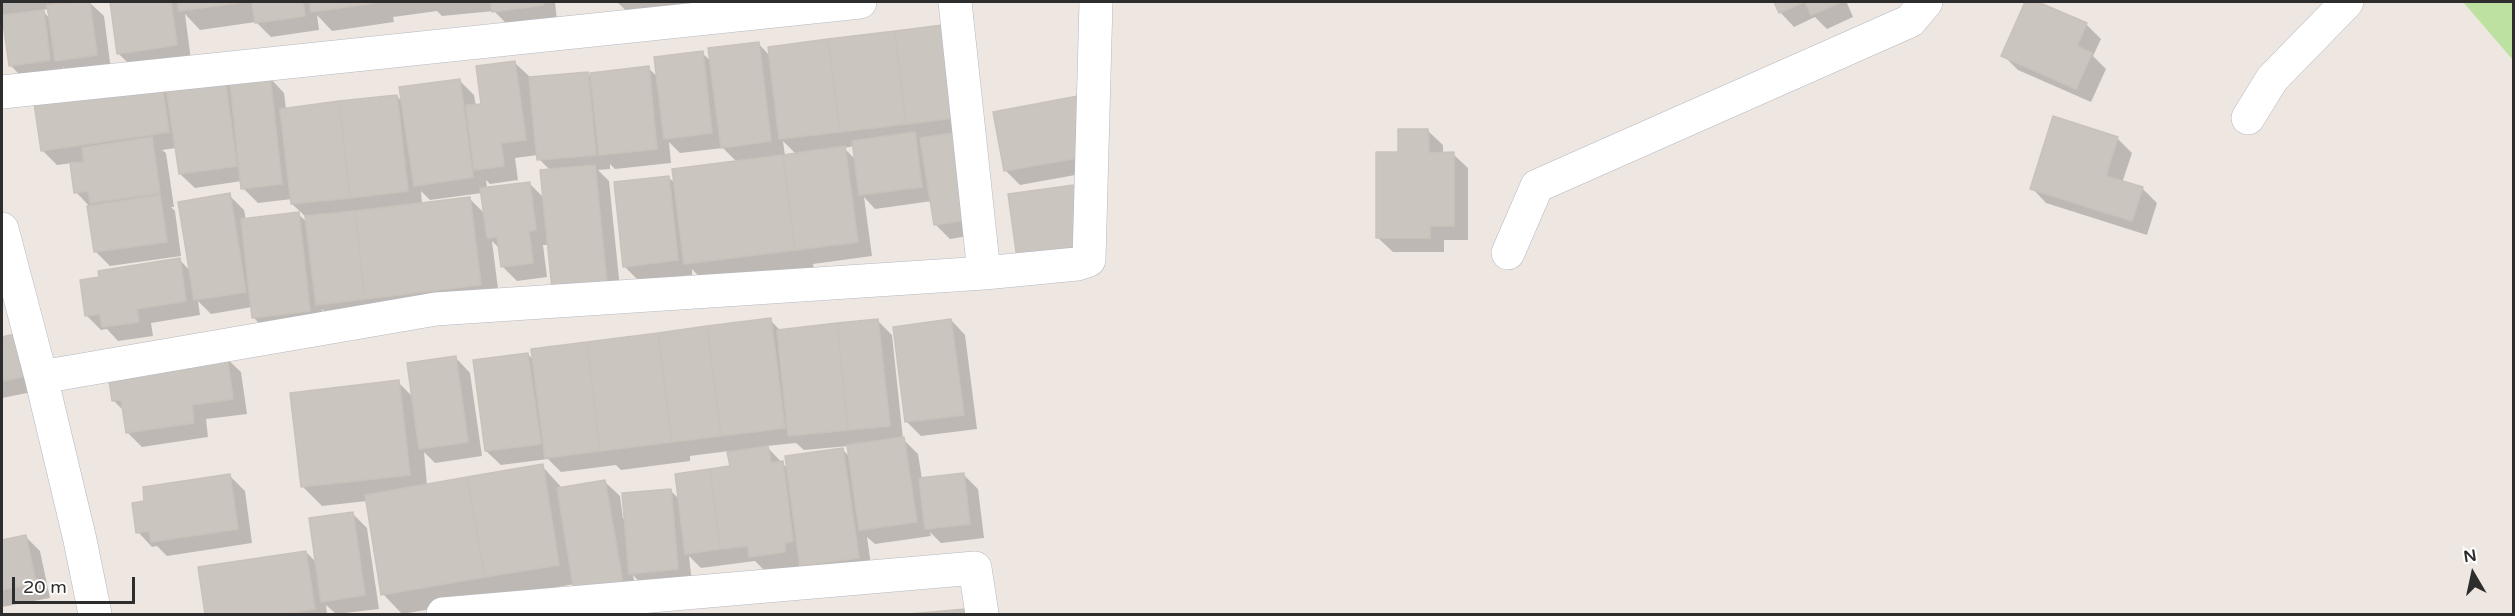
<!DOCTYPE html>
<html>
<head>
<meta charset="utf-8">
<style>
	body { margin:0 }
	#map { position:relative; width:2515px; height:616px; overflow:hidden; background:#eee7e1; font-family:"Varela Round",sans-serif }
	canvas { display:block }
	.frame { position:absolute; inset:0; border:3px solid #2d2d2d; pointer-events:none }
	.north { position:absolute; left:2443px; top:544px; width:60px; height:60px; -webkit-text-stroke:4px #fff; paint-order:stroke; rotate:351deg; font-size:16px; font-weight:700; line-height:24px; text-align:center; color:#2d2d2d }
	.north::after { content:''; display:block; margin:auto; width:21px; height:27px; background:#2d2d2d; clip-path:polygon(50% 0,100% 100%,50% 72%,0 100%) }
	.scale { position:absolute; left:12px; top:577px; width:123px; height:27px; box-sizing:border-box; border:3px solid #2d2d2d; border-top:0; padding-left:8px; font-size:18px; line-height:21px; white-space:nowrap; color:#2d2d2d; -webkit-text-stroke:4px #fff; paint-order:stroke }
</style>
</head>
<body>
<div id="map">
<canvas width="2515" height="616"></canvas>
<div class="frame"></div>
<div class="north">N</div>
<div class="scale">20 m</div>
</div>
<script>
const c = document.querySelector('canvas').getContext('2d');
c.lineJoin = 'round';
function fill(path, color) { c.fillStyle = color; c.fill(path, 'evenodd'); }
const poly = rows => new Path2D(rows.map(r => 'M' + r).join(''));
function stroke(path, color, width, dash) { c.strokeStyle = color; c.lineWidth = width; c.lineCap = dash ? 'butt' : 'round'; c.setLineDash(dash || []); c.stroke(path); }
fill(poly([
	[2463,2,2513,2,2513,60]
]), '#bde1a0');
fill(poly([
	[2,2,101,2,90,3,104,16,111,70,71,75,63,67,64,74,25,80,10,65,4,16,2,17],
	[49,9,50,19,42,10],
	[111,2,555,2,557,20,509,26,494,11,442,16,437,11,393,17,394,22,332,31,317,15,319,30,271,37,256,22,200,30,185,14,191,60,133,68,118,53],
	[617,2,757,2,635,19],
	[1775,2,1851,2,1847,3,1853,17,1827,29,1815,17,1794,27,1780,12],
	[2027,2,2034,2,2086,24,2101,39,2093,56,2106,69,2091,102,2018,70,2003,55],
	[950,26,987,233,950,239,936,225,932,201,875,209,864,197,872,256,813,264,814,269,705,283,692,269,692,275,639,281,624,266,668,177,676,184,737,162,723,148,680,153,669,142,671,163,615,169,610,164,610,169,598,170,609,181,621,298,549,245,543,245,547,277,517,281,502,266,500,249,492,241,500,305,332,319,322,309,324,325,268,332,254,318,252,307,211,314,198,301,200,315,151,323,153,336,118,341,107,329,101,330,87,316,180,260,191,272,229,195,244,210,246,220,298,214,308,223,307,218,292,204,292,199,258,203,243,188,242,181,195,188,180,174,176,148,162,150,166,153,174,207,171,207,175,211,181,256,110,266,95,251,90,207,76,192,72,163,57,165,43,151,36,105,224,80,232,88,270,78,284,93,286,109,397,96,403,103,459,80,474,95,476,106,483,105,515,63,530,77,587,73,592,78,648,68,658,77,702,53,712,62,758,43,770,56],
	[783,141,796,154,785,156],
	[854,146,856,160,844,148],
	[538,155,539,159,551,171,544,198,529,183,487,189,486,180,490,184,518,180,515,158],
	[421,191,430,200,482,193,485,214,470,199,422,204],
	[995,114,1103,170,1020,185,1006,171],
	[1428,131,1443,145,1443,154,1453,154,1468,168,1468,240,1444,240,1444,252,1393,252,1378,238,1400,153],
	[2117,138,2132,153,2122,183,2143,189,2157,203,2147,235,2046,203,2032,188],
	[770,320,781,331,877,320,892,335,903,439,918,454,922,479,963,474,978,489,984,538,941,543,930,532,931,536,875,544,867,537,872,572,816,580,799,563,799,567,765,571,755,561,701,568,689,556,692,583,645,588,633,575,637,597,575,584,402,614,383,594,367,501,322,506,303,487,398,382,413,397,456,358,470,373,482,456,435,463,424,452,427,485,542,466,562,488,605,482,620,496,623,519,670,490,680,500,731,468,729,451,690,456,690,461,621,470,616,465,561,472,548,459,501,465,486,451,528,354,534,361],
	[796,443,804,450,849,446,850,457,843,450,788,469,766,446],
	[951,320,965,335,977,429,921,436,906,421],
	[15,336,37,391,2,398,2,338],
	[226,358,241,372,247,414,206,419,208,437,142,447,127,432,125,412,113,400],
	[230,476,245,491,252,543,167,556,157,546,152,547,138,532],
	[352,513,367,528,379,609,336,614,326,605,327,614,207,614,200,568,306,552,317,563],
	[26,537,40,551,50,598,2,607,2,541],
	[965,610,969,614,924,614]
]), '#0003');
const building = poly([
	[77,2,90,2,97,55,55,61,47,5,77,2],
	[110,2,171,2,177,45,117,54,110,2],
	[178,2,244,2,179,11,178,2],
	[252,2,303,2,305,16,255,23,252,2],
	[310,2,375,2,375,3,311,12,310,2],
	[491,2,543,2,543,5,492,12,491,2],
	[1774,2,1804,2,1779,13,1774,2],
	[1805,2,1839,2,1839,3,1811,15,1805,2],
	[2025,2,2038,2,2087,23,2077,46,2092,53,2076,89,2001,56,2025,2],
	[44,10,50,60,9,66,2,15,44,10],
	[951,24,962,117,906,124,895,31,951,24],
	[895,31,906,124,840,132,828,39,895,31],
	[828,39,840,132,779,139,768,47,828,39],
	[759,42,771,141,721,148,708,48,759,42],
	[703,51,712,133,664,139,654,57,703,51],
	[515,61,526,140,501,143,504,166,474,170,466,105,481,104,476,66,515,61],
	[649,66,657,149,599,155,590,73,649,66],
	[588,72,596,155,537,160,529,77,588,72],
	[270,76,282,184,241,189,230,81,270,76],
	[225,78,237,166,179,174,166,87,225,78],
	[460,79,473,177,414,186,399,87,460,79],
	[162,84,169,132,41,151,34,103,162,84],
	[397,95,408,191,350,198,339,101,397,95],
	[1078,96,1089,156,1004,171,993,112,1078,96],
	[339,101,350,198,291,204,280,109,339,101],
	[2053,116,2118,137,2106,176,2143,187,2132,221,2030,189,2053,116],
	[1398,129,1428,129,1429,153,1454,152,1454,226,1430,226,1430,238,1376,238,1376,152,1398,152,1398,129],
	[915,132,922,187,859,195,852,141,915,132],
	[960,132,974,219,934,225,920,138,960,132],
	[152,137,160,193,90,203,88,191,74,193,70,163,84,162,82,148,152,137],
	[845,146,858,242,795,250,783,155,845,146],
	[783,155,795,250,684,264,672,169,783,155],
	[595,165,607,284,552,289,540,170,595,165],
	[669,176,678,260,623,267,614,182,669,176],
	[530,182,536,230,529,231,533,263,501,267,497,237,487,238,480,188,530,182],
	[1074,185,1083,249,1017,259,1008,194,1074,185],
	[230,193,246,292,194,300,178,202,230,193],
	[160,195,167,242,94,252,87,206,160,195],
	[470,197,481,285,365,299,355,211,470,197],
	[355,211,365,299,316,305,305,216,355,211],
	[299,212,310,311,252,318,241,219,299,212],
	[180,258,186,301,137,309,139,322,102,327,100,314,85,316,80,280,99,277,98,271,180,258],
	[771,318,785,428,721,436,707,326,771,318],
	[878,319,890,426,848,430,837,323,878,319],
	[951,319,964,415,905,422,893,327,951,319],
	[837,323,848,430,788,436,777,330,837,323],
	[707,326,721,436,672,442,658,333,707,326],
	[658,333,672,442,600,451,587,342,658,333],
	[15,334,23,377,2,381,2,337,15,334],
	[587,342,600,451,545,458,531,349,587,342],
	[528,353,541,444,485,451,473,360,528,353],
	[227,356,233,399,192,405,194,423,126,433,121,400,112,401,108,374,227,356],
	[456,356,468,442,419,449,407,363,456,356],
	[399,380,410,475,301,487,290,393,399,380],
	[904,437,917,522,859,530,847,445,904,437],
	[768,446,771,463,783,461,793,541,785,543,785,552,749,557,748,546,720,549,710,469,730,466,727,452,768,446],
	[843,448,859,558,800,566,785,456,843,448],
	[543,464,559,565,485,577,467,477,543,464],
	[710,469,720,549,685,554,675,474,710,469],
	[964,473,970,524,925,529,919,478,964,473],
	[230,474,238,529,151,542,149,531,136,533,132,503,144,501,143,487,230,474],
	[467,477,485,577,381,595,365,495,467,477],
	[605,480,623,583,574,591,557,488,605,480],
	[671,489,678,569,629,574,622,493,671,489],
	[353,512,365,595,321,602,309,518,353,512],
	[26,535,36,583,2,590,2,540,26,535],
	[306,551,315,609,282,614,205,614,198,567,306,551],
	[965,609,966,614,909,614,965,609]
]);
fill(building, '#cac5bf');
stroke(building, '#cac2ba', 1.5);
const minor = poly([
	[955,2,984,273],
	[2,92,860,2],
	[2248,118,2272,79,2347,2],
	[2,229,41,377,80,540,95,614],
	[1508,253,1537,186,1910,21,1926,2],
	[41,377,436,309,984,273,1077,264,1089,260,1096,2],
	[443,614,975,568,982,614]
]);
stroke(minor, '#b4b7c0', 34);
stroke(minor, '#fff', 33);
</script>
</body>
</html>
